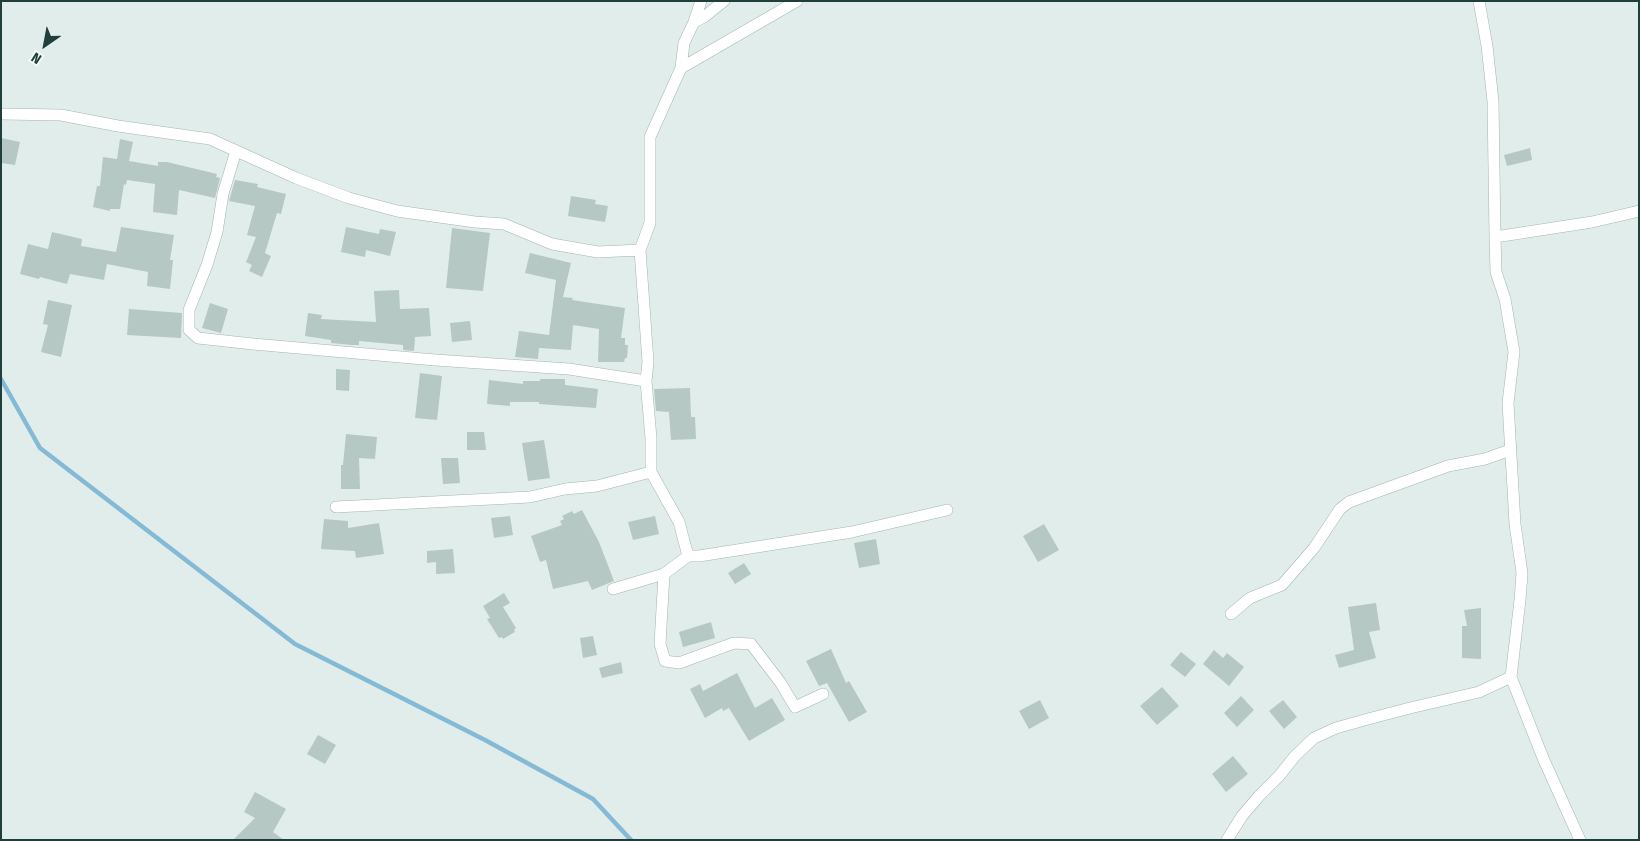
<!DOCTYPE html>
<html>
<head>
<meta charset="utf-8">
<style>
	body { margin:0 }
	#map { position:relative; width:1640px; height:841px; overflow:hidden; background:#e1edea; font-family:"Fira Sans Condensed",sans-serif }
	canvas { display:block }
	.frame { position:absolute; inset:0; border:2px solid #203f3c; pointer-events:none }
	.north { position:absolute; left:20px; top:20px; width:50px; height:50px; -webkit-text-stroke:4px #f2f9f7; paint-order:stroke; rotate:213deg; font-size:14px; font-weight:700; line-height:20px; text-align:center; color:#203f3c }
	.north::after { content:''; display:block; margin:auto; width:18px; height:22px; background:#203f3c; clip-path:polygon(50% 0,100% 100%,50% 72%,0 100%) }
</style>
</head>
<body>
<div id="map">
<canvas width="1640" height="841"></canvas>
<div class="frame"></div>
<div class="north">N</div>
</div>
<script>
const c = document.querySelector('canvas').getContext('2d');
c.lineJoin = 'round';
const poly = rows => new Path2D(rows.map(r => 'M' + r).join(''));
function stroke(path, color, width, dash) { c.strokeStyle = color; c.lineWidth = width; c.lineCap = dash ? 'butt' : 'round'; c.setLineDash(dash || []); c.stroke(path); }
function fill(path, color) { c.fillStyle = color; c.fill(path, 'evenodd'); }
stroke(poly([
	[1,379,40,448,295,644,485,740,593,799,631,840]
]), '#85bad6', 4.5);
fill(poly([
	[1,138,20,142,15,165,1,163],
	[120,139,133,142,129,161,158,166,158,162,167,162,217,174,216,177,220,178,215,198,179,190,177,215,153,212,155,184,127,180,126,185,124,184,120,209,110,209,110,211,93,207,97,186,100,186,103,157,117,159],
	[1530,148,1532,160,1507,166,1504,155],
	[235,180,258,184,257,187,286,194,281,214,277,213,265,253,271,256,262,277,249,271,252,265,246,262,256,237,247,235,255,206,229,201],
	[571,196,596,200,595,204,608,206,605,222,568,216],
	[121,227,174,235,170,260,173,260,170,289,147,286,148,272,107,264,104,280,70,274,67,284,40,277,39,279,20,274,28,244,48,249,52,232,82,239,81,246,116,252],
	[346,227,379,234,380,229,396,232,390,256,366,250,365,257,341,252],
	[452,228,490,233,483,291,446,288],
	[530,253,571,263,563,297,573,298,572,300,625,308,621,338,625,338,625,345,628,345,627,358,625,358,624,362,598,362,599,329,573,325,571,350,539,348,538,359,515,357,519,331,549,335,556,280,525,273],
	[399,290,400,309,429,308,431,336,415,337,414,351,403,350,403,345,359,341,359,345,352,345,331,343,331,340,305,336,308,313,322,315,321,319,376,322,374,291],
	[48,300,72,305,61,357,41,352,48,325,43,324],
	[210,303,228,309,221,333,202,328],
	[129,309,182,313,181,338,127,335],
	[470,321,472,340,452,342,450,323],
	[336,369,350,370,349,391,336,390],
	[420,373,442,376,437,420,415,418],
	[540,379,565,379,565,385,598,389,596,408,539,404,539,402,510,402,510,406,487,404,489,380,523,384,523,381,540,381],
	[690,388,691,417,695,417,696,439,671,440,669,412,656,411,654,389],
	[467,432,484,432,486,450,467,450],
	[346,434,377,437,375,459,359,458,360,489,341,489,341,465,343,465],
	[544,440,550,478,528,481,522,443],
	[441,458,458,458,460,483,443,484],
	[582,510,599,542,614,581,592,590,588,581,553,589,546,560,540,562,531,536,562,525,560,521,564,519,562,516,572,511,574,514],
	[510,516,513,535,494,538,491,518],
	[655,516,659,534,633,540,628,522],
	[324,519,348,521,348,528,379,523,384,554,356,558,355,551,321,549],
	[1044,524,1059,550,1038,562,1023,536],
	[876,539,880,564,859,568,854,543],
	[453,549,455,573,436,574,436,562,427,563,427,551],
	[744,563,751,574,735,584,728,573],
	[504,593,510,603,503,607,516,628,514,630,515,632,503,639,502,637,499,638,487,619,490,618,483,606],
	[1376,603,1380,630,1369,632,1376,658,1339,668,1335,655,1354,650,1348,607],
	[1481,608,1481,659,1462,658,1462,626,1467,626,1464,610],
	[711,622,715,638,683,647,679,632],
	[593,636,597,655,583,658,580,638],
	[831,649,846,683,849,681,867,712,849,722,827,683,819,686,806,661],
	[1214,650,1223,658,1227,653,1244,667,1229,686,1203,664],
	[1181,652,1196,664,1185,677,1170,665],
	[621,662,623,673,602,678,599,668],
	[737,673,755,708,772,698,785,720,749,741,729,708,723,711,722,708,705,718,690,689,700,684,703,691],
	[1162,687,1179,706,1157,725,1140,706],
	[1241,696,1254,710,1237,727,1224,713],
	[1040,700,1049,718,1029,729,1019,711],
	[1283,700,1297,717,1284,729,1269,711],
	[318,735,336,745,325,764,307,754],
	[1233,756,1248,774,1226,792,1212,774],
	[255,792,286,809,273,832,284,840,233,840,255,818,244,812]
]), '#b6c8c3');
const minor = poly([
	[1479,1,1487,46,1493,101,1495,237,1592,222,1639,211],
	[694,22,704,17,724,1],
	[681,68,684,43,694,22,701,1],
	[1,114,61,115,118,126,210,139,296,178,349,198,397,211,475,222,504,224,552,244,598,252,640,250,650,223,650,137,681,68,797,1],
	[236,151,223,194,217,232,207,265,189,310,189,330,198,338,253,344,435,360,569,369,646,381,648,362,640,250],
	[1495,237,1496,272,1505,299,1514,352,1508,403,1515,524,1522,573,1520,600,1511,677,1543,758,1580,840],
	[336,507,530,497,565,489,597,486,651,472],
	[688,556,699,556,852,532,947,510],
	[664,574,660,644,665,661,679,663,734,643,751,644,780,682,795,707,823,694],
	[613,589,664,574,688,556,679,522,651,472,651,438,646,381],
	[1231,614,1250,598,1282,585,1314,548,1340,509,1349,502,1448,466,1485,459,1510,450],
	[1227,840,1242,816,1259,796,1279,776,1295,756,1314,738,1336,728,1368,719,1410,708,1479,692,1511,677]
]);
stroke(minor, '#a3b5b2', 12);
stroke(minor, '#fff', 11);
</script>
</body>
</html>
